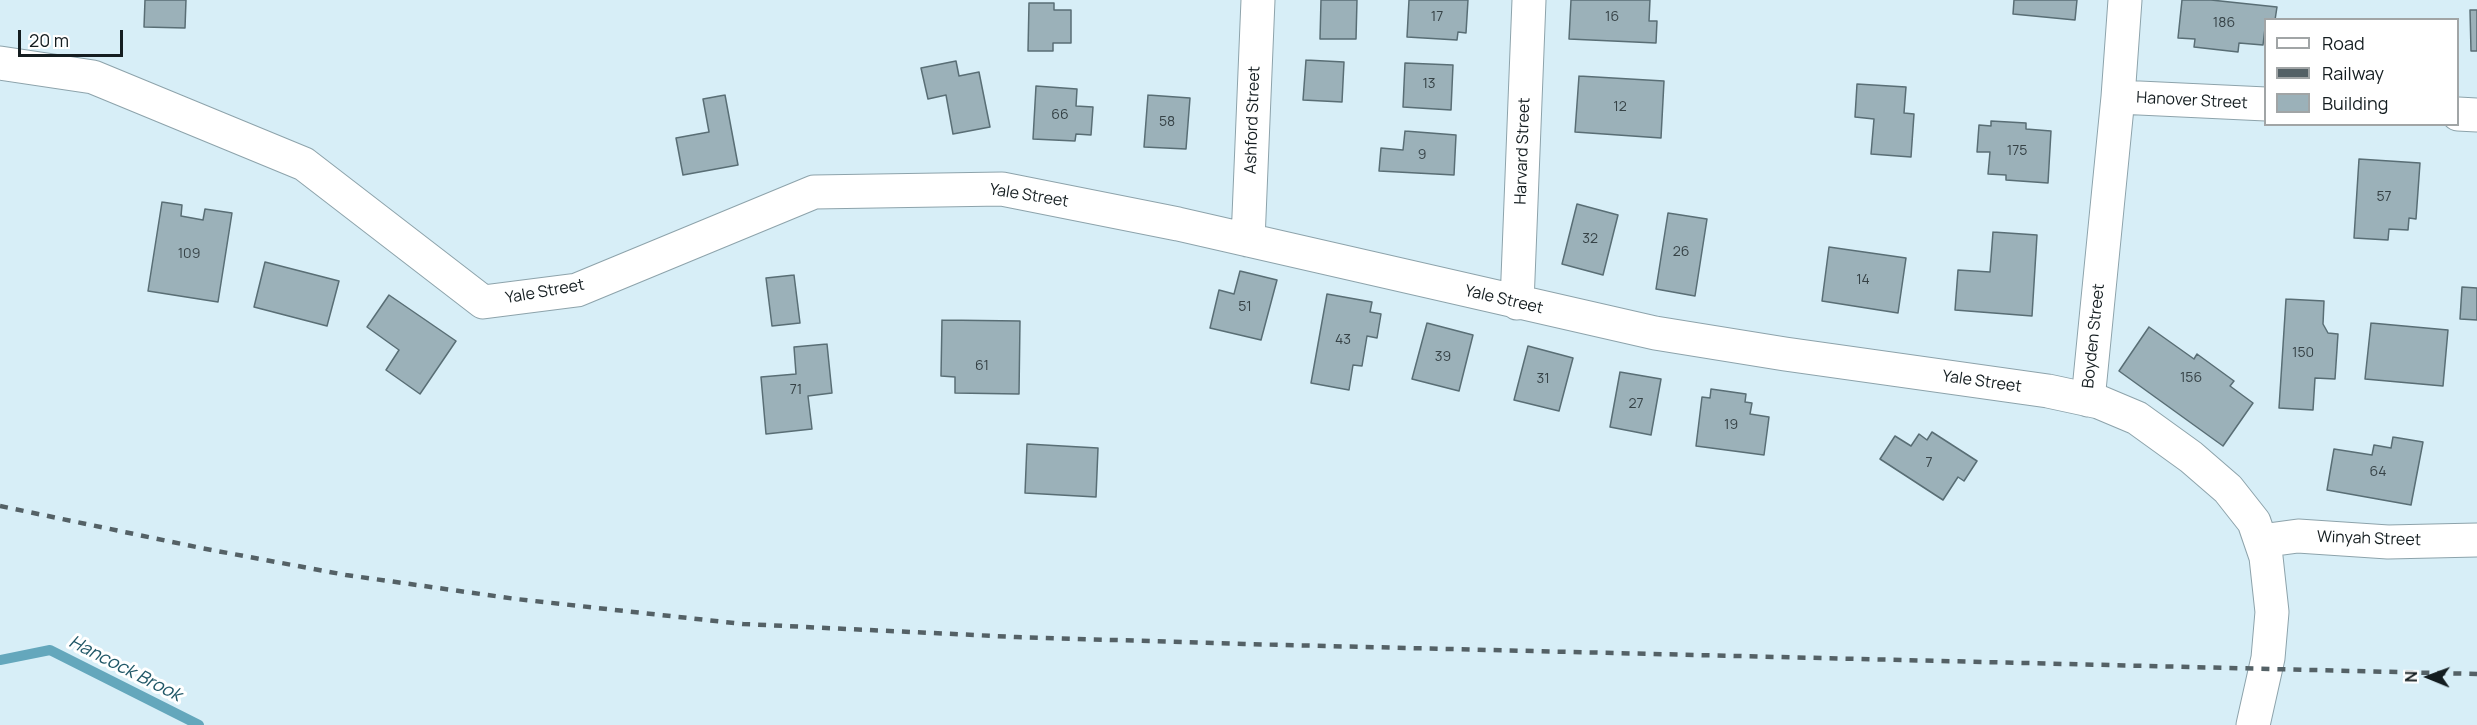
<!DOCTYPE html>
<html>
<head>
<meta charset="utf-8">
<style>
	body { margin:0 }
	#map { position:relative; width:2477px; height:725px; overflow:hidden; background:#d7eef7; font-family:Manrope,sans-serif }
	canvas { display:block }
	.legend { position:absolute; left:2264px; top:18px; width:195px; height:108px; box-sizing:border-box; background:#fff; border:2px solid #a1a5a6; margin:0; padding:8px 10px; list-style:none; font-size:18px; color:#141d20 }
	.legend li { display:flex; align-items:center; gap:12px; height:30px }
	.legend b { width:30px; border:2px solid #a1a5a6 }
	.north { position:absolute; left:2399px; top:647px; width:60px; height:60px; -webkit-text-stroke:4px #fff; paint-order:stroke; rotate:271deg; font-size:16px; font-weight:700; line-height:24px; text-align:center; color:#141d20 }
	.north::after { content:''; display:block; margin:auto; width:21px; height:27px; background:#141d20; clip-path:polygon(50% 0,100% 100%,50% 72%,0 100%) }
	.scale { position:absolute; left:18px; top:30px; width:105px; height:27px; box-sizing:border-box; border:3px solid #141d20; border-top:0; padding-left:8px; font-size:18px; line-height:21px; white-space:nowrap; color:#141d20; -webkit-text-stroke:4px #fff; paint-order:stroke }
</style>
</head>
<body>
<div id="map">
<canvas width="2477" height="725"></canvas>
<ul class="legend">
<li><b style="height:8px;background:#fff"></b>Road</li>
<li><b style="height:8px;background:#546166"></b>Railway</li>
<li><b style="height:16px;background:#9bb1b9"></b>Building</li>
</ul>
<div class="north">N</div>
<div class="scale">20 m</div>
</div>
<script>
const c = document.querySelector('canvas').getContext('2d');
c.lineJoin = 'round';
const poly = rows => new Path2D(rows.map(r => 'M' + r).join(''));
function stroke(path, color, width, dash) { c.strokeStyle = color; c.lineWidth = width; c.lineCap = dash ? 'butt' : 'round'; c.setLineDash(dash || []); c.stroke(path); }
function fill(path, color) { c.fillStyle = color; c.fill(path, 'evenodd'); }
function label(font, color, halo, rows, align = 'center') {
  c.font = font + ' Manrope,sans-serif'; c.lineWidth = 6; c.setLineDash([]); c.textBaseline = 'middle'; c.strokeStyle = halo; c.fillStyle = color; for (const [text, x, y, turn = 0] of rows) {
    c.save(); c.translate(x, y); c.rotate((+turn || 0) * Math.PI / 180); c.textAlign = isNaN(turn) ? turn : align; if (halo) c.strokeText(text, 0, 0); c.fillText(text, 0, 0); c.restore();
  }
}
stroke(poly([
	[0,660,50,650,199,725]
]), '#64a7bc', 10);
const building = poly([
	[145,0,186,0,185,28,144,27,145,0],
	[1321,0,1357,0,1356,39,1320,39,1321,0],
	[1409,0,1468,0,1466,33,1458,32,1457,40,1407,37,1409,0],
	[1571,0,1650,0,1649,21,1657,21,1656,43,1569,39,1571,0],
	[2014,0,2077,0,2075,20,2013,14,2014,0],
	[2182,0,2211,0,2277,7,2275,20,2266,20,2263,45,2239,43,2238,52,2194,47,2195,39,2178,38,2182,0],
	[1029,3,1054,3,1054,10,1071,10,1071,43,1053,43,1053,51,1028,51,1029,3],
	[2470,10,2477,10,2477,51,2471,51,2470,10],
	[1306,60,1344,62,1342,102,1303,100,1306,60],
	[956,61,959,76,979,72,990,127,953,134,946,95,928,99,921,68,956,61],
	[1405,63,1453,65,1451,110,1403,107,1405,63],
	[1579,76,1664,81,1661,138,1575,132,1579,76],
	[1857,84,1906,87,1904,113,1914,114,1911,157,1871,154,1874,119,1855,117,1857,84],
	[1036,86,1077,89,1076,106,1093,107,1091,135,1076,134,1075,141,1033,139,1036,86],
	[725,95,738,165,683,175,676,138,709,132,703,99,725,95],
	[1148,95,1190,98,1186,149,1144,147,1148,95],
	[1991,121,2026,123,2026,129,2051,131,2048,183,2006,180,2006,175,1988,174,1990,152,1977,152,1979,125,1991,126,1991,121],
	[1405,131,1456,135,1454,175,1379,171,1381,148,1403,150,1405,131],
	[2359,159,2420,163,2416,219,2409,218,2408,230,2389,229,2388,240,2354,238,2359,159],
	[162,202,182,205,181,216,203,220,205,209,232,213,218,302,148,291,162,202],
	[1577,204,1618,215,1603,275,1562,264,1577,204],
	[1668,213,1707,219,1695,296,1656,289,1668,213],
	[1993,232,2037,235,2032,316,1955,310,1958,270,1990,272,1993,232],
	[1829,247,1906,258,1898,313,1822,301,1829,247],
	[265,262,339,281,327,326,254,307,265,262],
	[1240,271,1277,280,1261,340,1210,328,1219,290,1234,294,1240,271],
	[794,275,800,323,772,326,766,278,794,275],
	[2462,287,2477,288,2477,320,2460,319,2462,287],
	[1327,294,1372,302,1370,312,1381,314,1377,338,1367,336,1362,366,1353,365,1349,390,1311,383,1327,294],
	[389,295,456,341,420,394,386,370,399,350,367,327,389,295],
	[2286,299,2324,301,2323,324,2328,333,2338,334,2335,379,2315,378,2313,410,2279,408,2286,299],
	[942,320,1020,321,1019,394,955,393,955,377,941,376,942,320],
	[1427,323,1473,335,1459,391,1412,379,1427,323],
	[2371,323,2448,330,2443,386,2365,379,2371,323],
	[2149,327,2194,359,2197,354,2234,381,2230,386,2253,403,2223,446,2119,371,2149,327],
	[827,344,832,393,808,396,812,429,766,434,761,377,796,374,794,347,827,344],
	[1528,346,1573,358,1559,411,1514,400,1528,346],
	[1620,372,1661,379,1651,435,1610,427,1620,372],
	[1711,389,1746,394,1745,402,1752,403,1750,414,1769,417,1764,455,1696,446,1702,397,1710,398,1711,389],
	[1932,432,1977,461,1964,481,1958,477,1943,500,1880,459,1895,436,1911,446,1919,434,1927,440,1932,432],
	[2393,437,2423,442,2411,505,2327,490,2334,449,2372,455,2374,445,2391,448,2393,437],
	[1027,444,1098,448,1096,497,1025,493,1027,444]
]);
fill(building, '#9bb1b9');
stroke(building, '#596e75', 1.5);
const minor = poly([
	[0,63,93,77,304,164,483,302,577,290,814,192,1002,189,1178,224,1655,333,1785,354,2048,391,2099,402,2137,418,2191,457,2228,489,2254,522,2266,557,2272,612,2268,658,2253,725],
	[2118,97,2266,104],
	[2458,114,2477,115],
	[1248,240,1258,0],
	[1517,303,1529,0],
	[2088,400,2118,97,2125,0],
	[2261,541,2298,536,2388,542,2477,540]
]);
stroke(minor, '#8da3ab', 35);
stroke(minor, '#fff', 33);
stroke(poly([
	[0,506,201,548,346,575,516,599,743,624,1016,637,1244,644,2477,674]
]), '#546166', 4.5, [8, 8]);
label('14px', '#364246', null, [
	["17",1437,17],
	["16",1612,17],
	["186",2224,23],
	["13",1429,84],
	["12",1620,107],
	["66",1060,115],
	["58",1167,122],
	["175",2017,151],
	["9",1422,155],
	["57",2384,197],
	["32",1590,239],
	["26",1681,252],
	["109",189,254],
	["14",1863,280],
	["51",1245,307],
	["43",1343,340],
	["150",2303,353],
	["39",1443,357],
	["61",982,366],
	["156",2191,378],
	["31",1543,379],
	["71",796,390],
	["27",1636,404],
	["19",1731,425],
	["7",1929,463],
	["64",2378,472]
]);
label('16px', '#141d20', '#fff', [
	["Hanover Street",2192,101,3],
	["Ashford Street",1253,120,-88],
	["Harvard Street",1523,151,-88],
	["Yale Street",1029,196,9],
	["Yale Street",545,292,-10],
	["Yale Street",1504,300,13],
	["Boyden Street",2094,336,-84],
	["Yale Street",1982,382,8],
	["Winyah Street",2369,539,2]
]);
label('italic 18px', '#205767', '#fff', [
	["Hancock Brook",125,669,27]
]);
</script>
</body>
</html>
